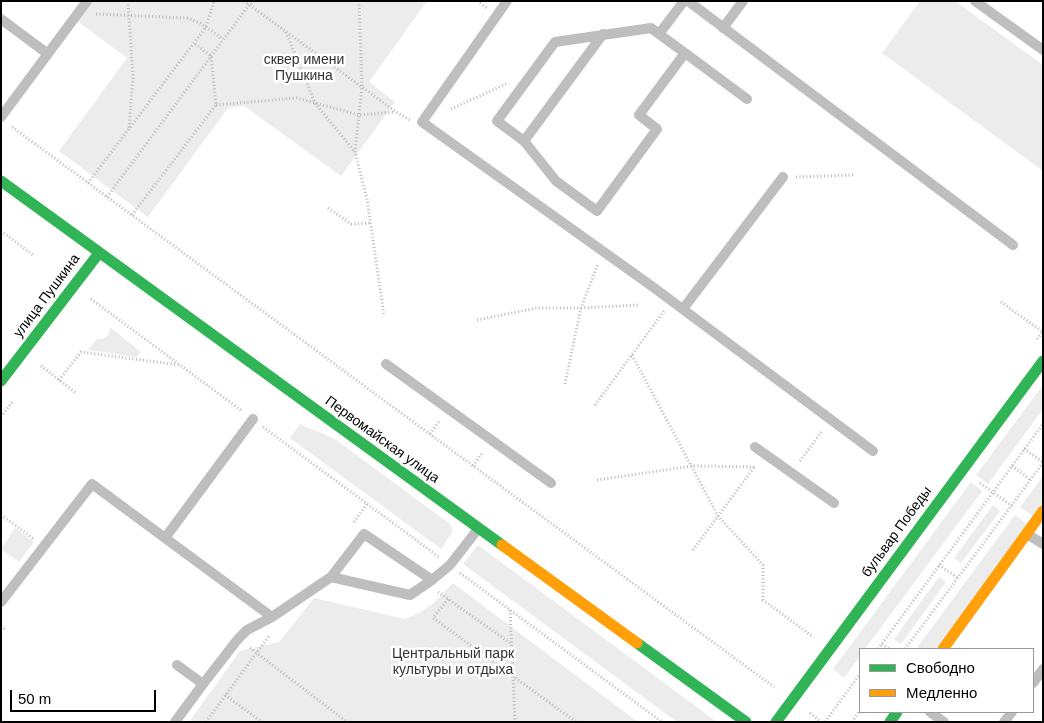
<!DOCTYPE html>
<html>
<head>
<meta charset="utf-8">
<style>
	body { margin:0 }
	#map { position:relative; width:1044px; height:723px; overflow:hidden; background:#fff; font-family:Helvetica,sans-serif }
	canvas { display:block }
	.frame { position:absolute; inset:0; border:2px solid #000; pointer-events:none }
	.legend { position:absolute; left:859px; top:648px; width:175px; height:65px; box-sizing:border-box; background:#fff; border:1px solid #999; margin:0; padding:6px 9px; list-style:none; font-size:15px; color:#000 }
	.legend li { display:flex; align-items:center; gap:10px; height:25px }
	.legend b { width:25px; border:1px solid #999 }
	.scale { position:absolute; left:10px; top:690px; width:146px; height:22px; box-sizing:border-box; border:2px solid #000; border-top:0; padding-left:6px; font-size:15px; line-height:18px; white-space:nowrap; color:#000; -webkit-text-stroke:4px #fff; paint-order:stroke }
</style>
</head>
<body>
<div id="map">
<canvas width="1044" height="723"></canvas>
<div class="frame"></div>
<ul class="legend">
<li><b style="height:6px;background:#30b455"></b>Свободно</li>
<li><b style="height:6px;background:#ff9f0a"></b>Медленно</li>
</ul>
<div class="scale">50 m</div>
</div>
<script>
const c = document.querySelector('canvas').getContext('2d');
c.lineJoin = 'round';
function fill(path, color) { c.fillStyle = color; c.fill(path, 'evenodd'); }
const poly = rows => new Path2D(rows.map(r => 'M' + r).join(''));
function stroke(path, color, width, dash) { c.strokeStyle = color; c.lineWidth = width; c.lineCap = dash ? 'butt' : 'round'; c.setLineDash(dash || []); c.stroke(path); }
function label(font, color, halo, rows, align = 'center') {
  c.font = font + ' Helvetica,sans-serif'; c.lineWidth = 5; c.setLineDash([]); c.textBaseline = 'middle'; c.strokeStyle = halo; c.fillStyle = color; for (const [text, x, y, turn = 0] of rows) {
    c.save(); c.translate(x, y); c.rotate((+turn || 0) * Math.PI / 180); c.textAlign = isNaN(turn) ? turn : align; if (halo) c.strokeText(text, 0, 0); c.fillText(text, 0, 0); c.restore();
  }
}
fill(poly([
	[91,1,427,1,369,82,395,102,341,176,244,106,228,108,148,217,59,151,127,58,77,21],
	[920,1,955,1,1043,65,1043,171,882,53],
	[110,327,141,352,136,357,88,350,97,339,102,339,106,337,109,334],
	[1043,385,1043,409,988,484,976,475],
	[300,424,335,439,450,524,453,531,441,549,290,438],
	[1043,476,1043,502,1033,516,1020,507],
	[971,482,982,491,865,649,860,649,860,656,844,678,833,669],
	[993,505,1000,511,961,563,954,558],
	[1015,515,1027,524,936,649,916,649],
	[15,528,34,542,19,562,1,549],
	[478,545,717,722,677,722,463,564],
	[939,577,946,582,901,644,894,639],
	[453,583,638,722,189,722,240,651,279,642,314,598,405,619,421,612,435,602]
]), '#ececec');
stroke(poly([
	[128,1,133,77,129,128],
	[244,1,396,112,410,120],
	[359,1,362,87,355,152,367,199,384,315],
	[477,1,487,8],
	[96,14,187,18,200,23,223,39],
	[286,32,315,103,354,151],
	[216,105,297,98,359,115,395,112],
	[451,109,506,84],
	[12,127,774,687],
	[796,177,855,175],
	[88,183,206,27,214,1],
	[107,197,249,5,255,1],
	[328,208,351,224,371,223],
	[132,215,216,105,211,56,194,43],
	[1,231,33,255],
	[91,299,242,411],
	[1001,302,1043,332],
	[477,320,537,308,581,308,639,305],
	[1037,339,1043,332],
	[632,355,718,516,763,565,763,600,812,636],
	[41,366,76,393],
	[59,380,81,352,179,365],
	[565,384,581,308,598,264],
	[595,405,664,311],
	[1,417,13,401],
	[263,427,439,557],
	[430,434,440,420],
	[1024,449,1043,462],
	[800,461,823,430],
	[473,466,483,452],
	[1012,466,1031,480],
	[597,480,692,466,757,467],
	[980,483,1012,506],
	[1,515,34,539],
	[354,522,367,504],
	[693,550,755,466],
	[939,565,958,578],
	[460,573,662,722],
	[438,592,510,643],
	[448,599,433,618,576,722],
	[510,610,515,722],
	[1,626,6,630],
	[882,644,889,649],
	[250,648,347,722],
	[878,649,1043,424],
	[905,649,1043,463],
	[225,695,262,722],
	[810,713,821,722],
	[206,722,269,636],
	[825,722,860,674],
	[852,722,860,710]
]), '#b9b9b9', 3, [1, 2.5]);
stroke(poly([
	[507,1,422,122,653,287,873,451],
	[688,1,1013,245],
	[975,1,1043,50],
	[1,19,48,54],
	[723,28,743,1],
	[659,34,684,1],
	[685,53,639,115,657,129,597,211,556,181,524,141,497,121,555,42,651,28,659,34,685,53,747,99],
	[1,117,87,1],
	[524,141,603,34],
	[683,309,783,177],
	[386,364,551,483],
	[253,419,165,538,272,617],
	[755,447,834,503],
	[1027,534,1043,544],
	[331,577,364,534,432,580],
	[1,602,92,484,165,538],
	[177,665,203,684,238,639,247,630,272,617,331,577,410,595,432,580,450,565,478,529],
	[1033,683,1043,669],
	[930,712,944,722],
	[175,722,203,684],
	[1004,722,1012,712]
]), '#bebebe', 10);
stroke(poly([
	[1,181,502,545],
	[1,381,99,253],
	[637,643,746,722],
	[776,722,1043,361],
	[890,722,897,712]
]), '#30b455', 11);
stroke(poly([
	[502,545,637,643],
	[943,649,1043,511]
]), '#ff9f0a', 11);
label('14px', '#333', '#fff', [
	["сквер имени",304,60],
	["Пушкина",304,76],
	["Центральный парк",453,654],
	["культуры и отдыха",453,670]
]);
label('14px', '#000', '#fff', [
	["улица Пушкина",47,296,-53],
	["Первомайская улица",382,440,36],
	["бульвар Победы",897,532,-54]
]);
</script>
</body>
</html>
